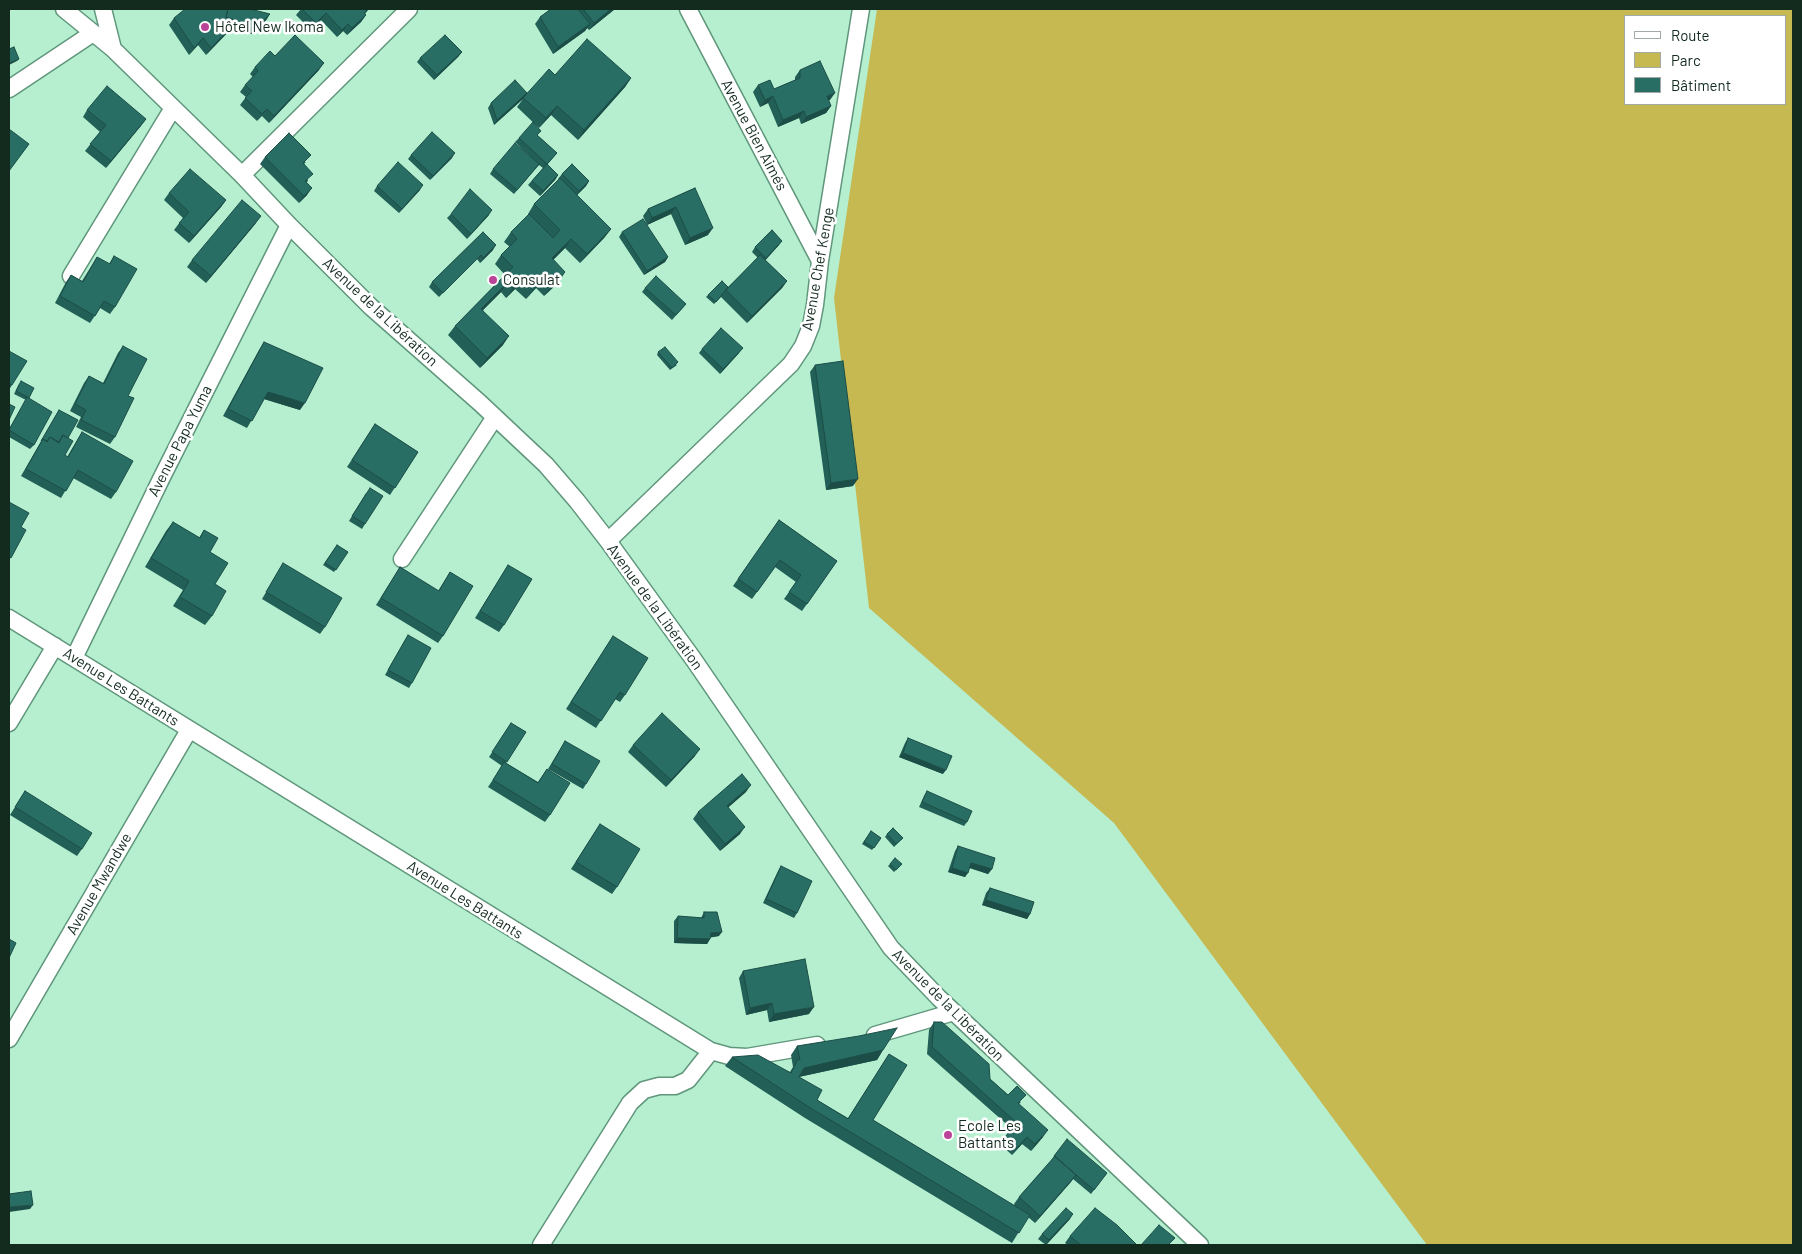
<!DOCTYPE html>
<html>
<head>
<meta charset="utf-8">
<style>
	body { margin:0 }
	#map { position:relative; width:1802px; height:1254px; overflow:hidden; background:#b5efd0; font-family:Barlow,sans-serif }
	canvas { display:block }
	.frame { position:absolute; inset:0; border:10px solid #132a1f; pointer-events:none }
	.legend { position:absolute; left:1624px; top:15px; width:162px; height:90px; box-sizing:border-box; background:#fff; border:1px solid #a1aaa5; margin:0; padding:6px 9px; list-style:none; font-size:15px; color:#132a1f }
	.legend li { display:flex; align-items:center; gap:10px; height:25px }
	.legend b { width:25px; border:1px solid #a1aaa5 }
</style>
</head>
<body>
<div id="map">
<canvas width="1802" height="1254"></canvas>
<div class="frame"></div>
<ul class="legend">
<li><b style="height:6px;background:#fff"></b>Route</li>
<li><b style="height:14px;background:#c7b951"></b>Parc</li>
<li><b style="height:14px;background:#286e64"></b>Bâtiment</li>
</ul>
</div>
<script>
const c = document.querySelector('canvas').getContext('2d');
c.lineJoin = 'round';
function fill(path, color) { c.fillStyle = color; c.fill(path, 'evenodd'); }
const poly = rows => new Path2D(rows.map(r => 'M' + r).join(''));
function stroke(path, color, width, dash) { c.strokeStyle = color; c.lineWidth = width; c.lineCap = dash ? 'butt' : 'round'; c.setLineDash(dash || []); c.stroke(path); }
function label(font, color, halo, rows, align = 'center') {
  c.font = font + ' Barlow,sans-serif'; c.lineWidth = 5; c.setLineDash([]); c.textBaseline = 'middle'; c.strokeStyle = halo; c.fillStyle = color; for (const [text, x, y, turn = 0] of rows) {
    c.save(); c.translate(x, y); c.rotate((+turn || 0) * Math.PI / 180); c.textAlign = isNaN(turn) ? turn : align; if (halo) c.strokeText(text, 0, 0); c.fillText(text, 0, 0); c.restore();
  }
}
fill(poly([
	[877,9,1793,9,1793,1245,1427,1245,1114,823,869,608,834,298],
	[1626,16,1786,16,1786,104,1626,104]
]), '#c7b951');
const minor = poly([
	[64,9,113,49,242,175,289,225,371,307,480,403,546,465,577,501,608,541,694,660,891,948,939,998,1200,1245],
	[103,9,113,49],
	[688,9,820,261],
	[9,89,93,33],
	[242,175,409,9],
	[71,276,173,108],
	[608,541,791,364,803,346,811,326,815,305,820,261,861,9],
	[402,559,495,417],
	[9,618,711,1051,729,1056,747,1057,817,1045],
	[74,658,162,477,289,225],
	[9,723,55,646],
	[875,1035,954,1012],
	[9,1039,189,730],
	[541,1245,630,1103,644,1090,659,1086,675,1086,688,1080,711,1051]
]);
stroke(minor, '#60967b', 19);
stroke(minor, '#fff', 16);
fill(poly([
	[301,9,369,9,365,14,366,15,361,22,347,35,343,31,337,37,321,20,311,30,296,15],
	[551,9,615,9,589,30,587,28,585,31,553,54,535,24,540,17],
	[174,18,267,19,252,34,232,28,206,55,198,45,189,55,169,25],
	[462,52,458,57,434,80,417,62,420,58],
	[275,56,319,70,269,123,262,116,257,121,240,105,246,97,240,92,245,85,253,77,250,74,255,67],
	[800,70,830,100,828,100,831,106,826,113,801,124,799,118,778,127,768,103,760,107,753,92,758,85,774,89,795,80,795,77],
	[555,75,631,78,625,87,578,140,551,115,539,128,517,107,523,99,494,125,488,108,491,103,527,93],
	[87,110,146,119,106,168,85,151,100,132,83,117],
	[538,136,557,153,547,165,558,175,555,180,540,196,528,185,543,168,539,165,514,194,490,174,493,169,534,160,515,142,519,138],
	[411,155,452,158,430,180,408,159],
	[265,157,306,162,304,164,308,181,307,182,307,195,299,203,260,164],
	[562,174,589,181,586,186,577,195,611,229,604,238,580,263,565,248,553,260,559,282,544,296,536,288,526,299,515,289,506,298,501,292,483,310,503,345,480,368,448,335,455,326,505,275,495,264,501,255,510,247,504,242,511,232,529,215,528,214,534,204,559,179,558,179],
	[377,186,420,190,399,213,374,191],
	[695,188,708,235,685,245,671,214,647,225,643,216,648,209],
	[169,193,226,200,221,207,189,243,174,230,183,218,164,200],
	[451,214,489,215,467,239,447,218],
	[256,223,206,283,187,267,192,260],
	[483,232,493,250,480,263,477,259,439,297,429,287,432,282],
	[622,232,668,257,665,262,644,275,619,237],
	[779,245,765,260,787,281,782,288,747,323,721,297,714,304,706,297,708,295,728,287,758,258,752,252,755,247],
	[114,256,115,307,110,314,100,308,90,323,55,303,66,282,71,275,82,281,97,257,109,264],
	[645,288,686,304,672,320,642,292],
	[264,342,300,410,264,399,247,428,223,416,259,350],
	[123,346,128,396,115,437,110,444,76,427,81,417,70,411,84,383,89,376,103,383,118,353],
	[702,349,739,353,720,374,699,353],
	[9,351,12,385,9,390],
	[658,352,677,365,670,370,657,355],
	[815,365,853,486,826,490,810,372],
	[19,384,28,398,34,445,30,449,9,437,9,429,26,400,14,394],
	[59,410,68,438,65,455,67,457,82,432,116,492,111,499,73,478,61,498,21,476],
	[375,424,418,452,390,495,347,467],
	[366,493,365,524,362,529,349,521],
	[779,520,837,561,802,611,784,599,796,582,775,567,752,599,733,586],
	[173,522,199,538,204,530,210,552,215,584,212,616,205,625,173,606,183,590,145,567,166,531],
	[337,545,348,552,334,572,323,565],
	[283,563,325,627,320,634,262,599],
	[508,565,504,625,499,632,475,618],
	[400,567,438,591,450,572,443,636,438,643,376,605],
	[408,635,412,683,409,688,385,675],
	[613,636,625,695,620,702,615,699,596,728,566,709],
	[511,723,526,732,506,763,538,782,547,769,550,815,545,822,488,787,502,766,489,757],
	[908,738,943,774,899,757,905,743],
	[565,741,586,784,583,789,548,769],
	[633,745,695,756,666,787,628,752],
	[25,791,82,849,77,856,10,815],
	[927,791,967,822,964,826,919,807,924,796],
	[746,792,728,807,740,834,720,851,693,819,698,812],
	[600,824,617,887,612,894,571,869],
	[871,831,881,838,872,850,862,844],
	[887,834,903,838,894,847,885,837],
	[958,846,992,869,988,874,969,868,965,877,948,872,955,851],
	[890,864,900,866,894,872,888,866],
	[781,866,797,913,794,918,763,903,778,871],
	[990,888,1030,914,1027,919,982,905,986,893],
	[704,912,719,936,710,937,710,939,707,944,674,943,674,921,678,916,701,918],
	[743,971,809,1014,769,1022,767,1010,746,1015,739,978],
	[934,1022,990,1079,1008,1095,1021,1102,1019,1104,1043,1137,1031,1151,1022,1144,1012,1155,1000,1144,1012,1129,927,1054,929,1030],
	[797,1046,883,1050,877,1060,799,1077,817,1100,848,1118,889,1054,873,1120,1015,1206,1014,1204,1019,1197,1051,1161,1054,1156,1107,1173,1091,1194,1073,1179,1035,1223,1028,1217,1012,1243,805,1118,725,1066,732,1057,790,1072,793,1067,791,1055],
	[1070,1219,1046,1245,1038,1239,1042,1234],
	[1070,1236,1136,1245,1068,1245,1065,1243]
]), '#225f56');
fill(poly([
	[611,9,615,9,589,30,594,23],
	[326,13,321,20,311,30,316,23],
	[270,14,267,19,252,34,232,28,206,55,211,48,235,23],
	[366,15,361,22,347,35,352,28],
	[348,24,343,31,337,37,342,30],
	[590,24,585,31,553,54,558,47],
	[203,38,198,45,189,55,194,48],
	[462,52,458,57,434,80,437,75],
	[19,59,17,61,9,65,9,63],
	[324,63,319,70,269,123,274,116],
	[631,78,625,87,578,140,584,130],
	[527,93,524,98,494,125,497,120],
	[835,93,830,100,822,103,827,96],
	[773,96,768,103,760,107,765,100],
	[557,106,551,115,539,128,546,118],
	[831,106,826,113,801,124,806,117],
	[804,111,799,118,778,127,783,120],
	[146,119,141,126,106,168,111,161],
	[455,153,452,158,430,180,433,176],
	[558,175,555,180,540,196,543,191],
	[589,181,586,186,576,196,579,191],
	[423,185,420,190,399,213,402,209],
	[312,188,307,195,299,203,304,196],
	[226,200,221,207,189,243,194,236],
	[676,207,671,214,647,225,652,218],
	[492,210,489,215,467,239,471,234],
	[261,216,256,223,206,283,211,276],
	[713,228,708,235,685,245,690,238],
	[611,229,604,238,580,263,587,254],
	[571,239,565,248,545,268,552,258],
	[782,241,779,245,763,263,766,258],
	[496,245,493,250,480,263,483,258],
	[668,257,665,262,644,275,647,271],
	[565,272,559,282,544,296,551,287],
	[522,279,515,289,506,298,513,288],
	[543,279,536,288,526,299,533,290],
	[787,281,782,288,747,323,752,316],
	[507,283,501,292,475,318,481,309],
	[509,336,503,345,480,368,487,358],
	[743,348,739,353,720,374,723,369],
	[268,392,305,403,300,410,264,399],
	[858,479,853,486,826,490,831,483],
	[700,749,695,756,666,787,671,780],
	[903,753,946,770,943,774,899,757],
	[751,785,746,792,722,813,727,806],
	[745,827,740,834,720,851,725,844],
	[971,863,992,869,988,874,968,867],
	[952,868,968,873,965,877,948,872],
	[986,900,1030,914,1027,919,982,905],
	[722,932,719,936,708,938,711,933],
	[677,938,710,939,707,944,674,943],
	[772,1003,767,1010,746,1015,750,1008],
	[814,1007,809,1014,769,1022,774,1014],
	[883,1050,877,1060,798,1077,804,1068],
	[1048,1130,1043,1137,1031,1151,1035,1144],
	[1027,1137,1022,1144,1012,1155,1017,1148],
	[1076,1175,1071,1182,1035,1223,1040,1216],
	[33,1205,30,1209,9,1212,9,1207],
	[1073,1214,1070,1219,1046,1245,1049,1240]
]), '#1c4d46');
const building = poly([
	[185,9,228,9,226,17,237,21,211,48,203,38,194,48,174,18,185,9],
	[228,9,250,9,270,14,255,29,235,23,237,21,226,17,228,9],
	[302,9,368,9,364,13,366,15,352,28,348,24,342,30,326,13,316,23,302,9],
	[551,9,578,9,590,24,558,47,540,17,551,9],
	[583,9,611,9,594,23,583,9],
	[295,35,324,63,274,116,267,109,262,114,245,98,252,91,245,85,258,71,255,67,270,51,275,56,295,35],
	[445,35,462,52,437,75,420,58,445,35],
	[587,39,631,78,584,130,557,106,546,118,523,98,549,69,555,75,587,39],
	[14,47,19,59,9,63,9,49,14,47],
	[820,61,835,93,827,96,831,106,806,117,804,111,783,120,773,96,765,100,758,85,770,80,774,89,800,78,800,70,820,61],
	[515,80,527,93,497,120,491,103,515,80],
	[107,86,146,119,111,161,90,144,106,125,87,110,107,86],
	[533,122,541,131,537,135,557,153,547,164,558,175,543,191,532,181,547,164,519,138,533,122],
	[9,129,29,144,9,171,9,129],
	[432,132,455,153,433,176,411,155,432,132],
	[289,133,311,155,303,163,313,174,305,181,312,188,304,196,265,157,289,133],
	[515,143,539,164,517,190,493,169,515,143],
	[398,162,423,185,402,209,377,186,398,162],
	[572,164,589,181,579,191,562,174,572,164],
	[190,169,226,200,194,236,179,223,189,212,169,193,190,169],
	[560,178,611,229,587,254,571,239,552,258,565,272,551,287,543,279,533,290,522,279,513,288,507,283,481,309,509,336,487,358,455,326,513,267,501,255,517,239,511,232,529,214,553,238,560,230,534,204,560,178],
	[695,188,713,228,690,238,676,207,652,218,648,209,695,188],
	[470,189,492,210,471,234,451,214,470,189],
	[242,200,261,216,211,276,192,260,242,200],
	[643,219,668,257,647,271,622,232,643,219],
	[772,230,782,241,766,258,755,247,772,230],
	[483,232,496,245,483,258,481,255,443,293,432,282,483,232],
	[760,255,787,281,752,316,726,290,760,255],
	[114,256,137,269,115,307,104,301,95,316,60,296,71,275,83,282,97,257,110,264,114,256],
	[656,276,686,304,676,315,645,288,656,276],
	[722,281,728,287,716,302,708,295,722,281],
	[721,328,743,348,723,369,702,349,721,328],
	[264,342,323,368,305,403,268,392,252,421,228,409,264,342],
	[123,346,147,359,128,396,134,398,115,437,81,420,86,410,75,404,89,376,104,384,123,346],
	[665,347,678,362,672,368,658,352,665,347],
	[9,351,27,361,12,385,9,383,9,351],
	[843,361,858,479,831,483,815,365,843,361],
	[21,381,34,388,29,398,16,391,21,381],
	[27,397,52,412,34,445,9,430,27,397],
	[9,404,15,407,9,420,9,404],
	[59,410,78,420,68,438,63,435,59,442,50,437,47,441,43,439,41,441,59,410],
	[375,424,418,452,395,488,352,460,375,424],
	[82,432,133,461,116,492,78,470,66,491,26,469,43,439,47,442,50,437,59,443,63,435,73,441,65,455,68,457,82,432],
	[370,488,383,496,365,524,352,516,370,488],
	[9,502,29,513,21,527,26,530,11,558,9,557,9,502],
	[779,520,837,561,807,604,789,592,801,575,780,560,757,592,738,579,779,520],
	[173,522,200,538,204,530,218,538,210,552,228,563,215,584,226,591,212,616,180,597,189,581,151,558,173,522],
	[337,545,348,552,336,570,325,563,337,545],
	[283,563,342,598,325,627,266,592,283,563],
	[508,565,532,579,504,625,480,611,508,565],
	[400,567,439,591,450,572,473,586,443,636,381,598,400,567],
	[408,635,431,648,412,683,388,670,408,635],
	[613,636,648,658,625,695,620,692,601,721,571,702,613,636],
	[662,713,700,749,671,780,633,745,662,713],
	[511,723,526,732,507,762,492,752,511,723],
	[908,738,952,756,946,770,903,753,908,738],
	[565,741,600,761,586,784,552,764,565,741],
	[504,762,538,783,547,769,570,783,550,815,493,780,504,762],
	[742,774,751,785,727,806,745,827,725,844,698,812,742,774],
	[25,791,92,833,82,849,15,807,25,791],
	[927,791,972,811,967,822,922,802,927,791],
	[600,824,640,849,617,887,576,862,600,824],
	[893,828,903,838,896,844,887,834,893,828],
	[871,831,881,838,874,848,864,842,871,831],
	[958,846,995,858,992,869,971,863,968,873,952,868,958,846],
	[895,858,902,864,896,870,890,864,895,858],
	[781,866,812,881,797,913,766,899,781,866],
	[990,888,1034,902,1030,914,986,900,990,888],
	[704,912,717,912,722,932,711,933,710,939,677,938,678,916,704,918,704,912],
	[9,939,16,943,9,958,9,939],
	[805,959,814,1007,774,1014,772,1003,750,1008,743,971,805,959],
	[934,1022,942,1022,989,1064,990,1079,1008,1095,1017,1086,1026,1095,1018,1103,1048,1130,1035,1144,1027,1137,1017,1148,1005,1137,1017,1123,932,1047,934,1022],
	[897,1028,883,1050,804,1068,799,1077,822,1090,817,1100,848,1119,889,1054,907,1065,873,1120,1030,1215,1019,1233,812,1109,732,1057,758,1055,791,1073,798,1059,800,1060,797,1046,859,1036,897,1028],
	[1067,1139,1107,1173,1094,1190,1054,1156,1067,1139],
	[1055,1156,1076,1175,1040,1216,1019,1197,1055,1156],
	[31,1191,33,1205,9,1207,9,1194,31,1191],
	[1066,1208,1073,1214,1049,1240,1042,1234,1066,1208],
	[1095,1208,1117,1225,1136,1244,1135,1245,1081,1245,1070,1236,1095,1208],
	[1159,1225,1175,1238,1168,1245,1141,1245,1159,1225]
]);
fill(building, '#286e64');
stroke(building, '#1c4d46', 1);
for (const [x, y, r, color] of [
	[205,27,5,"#bc4498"],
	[493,280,5,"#bc4498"],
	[948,1135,5,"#bc4498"]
]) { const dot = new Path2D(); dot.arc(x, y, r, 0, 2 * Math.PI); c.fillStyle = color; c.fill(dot); stroke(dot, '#fff', 2); }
label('15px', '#132a1f', '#fff', [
	["Hôtel New Ikoma",215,27],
	["Consulat",503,280],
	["Ecole Les",958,1126],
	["Battants",958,1143]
], 'left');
label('15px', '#132a1f', '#fff', [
	["Avenue Bien Aimés",754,135,62],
	["Avenue Chef Kenge",818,269,-80],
	["Avenue de la Libération",380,312,43],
	["Avenue Papa Yuma",180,441,-63],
	["Avenue de la Libération",655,607,54],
	["Avenue Les Battants",121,687,32],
	["Avenue Mwandwe",99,884,-60],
	["Avenue Les Battants",465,900,32],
	["Avenue de la Libération",948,1005,45]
]);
</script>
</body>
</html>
